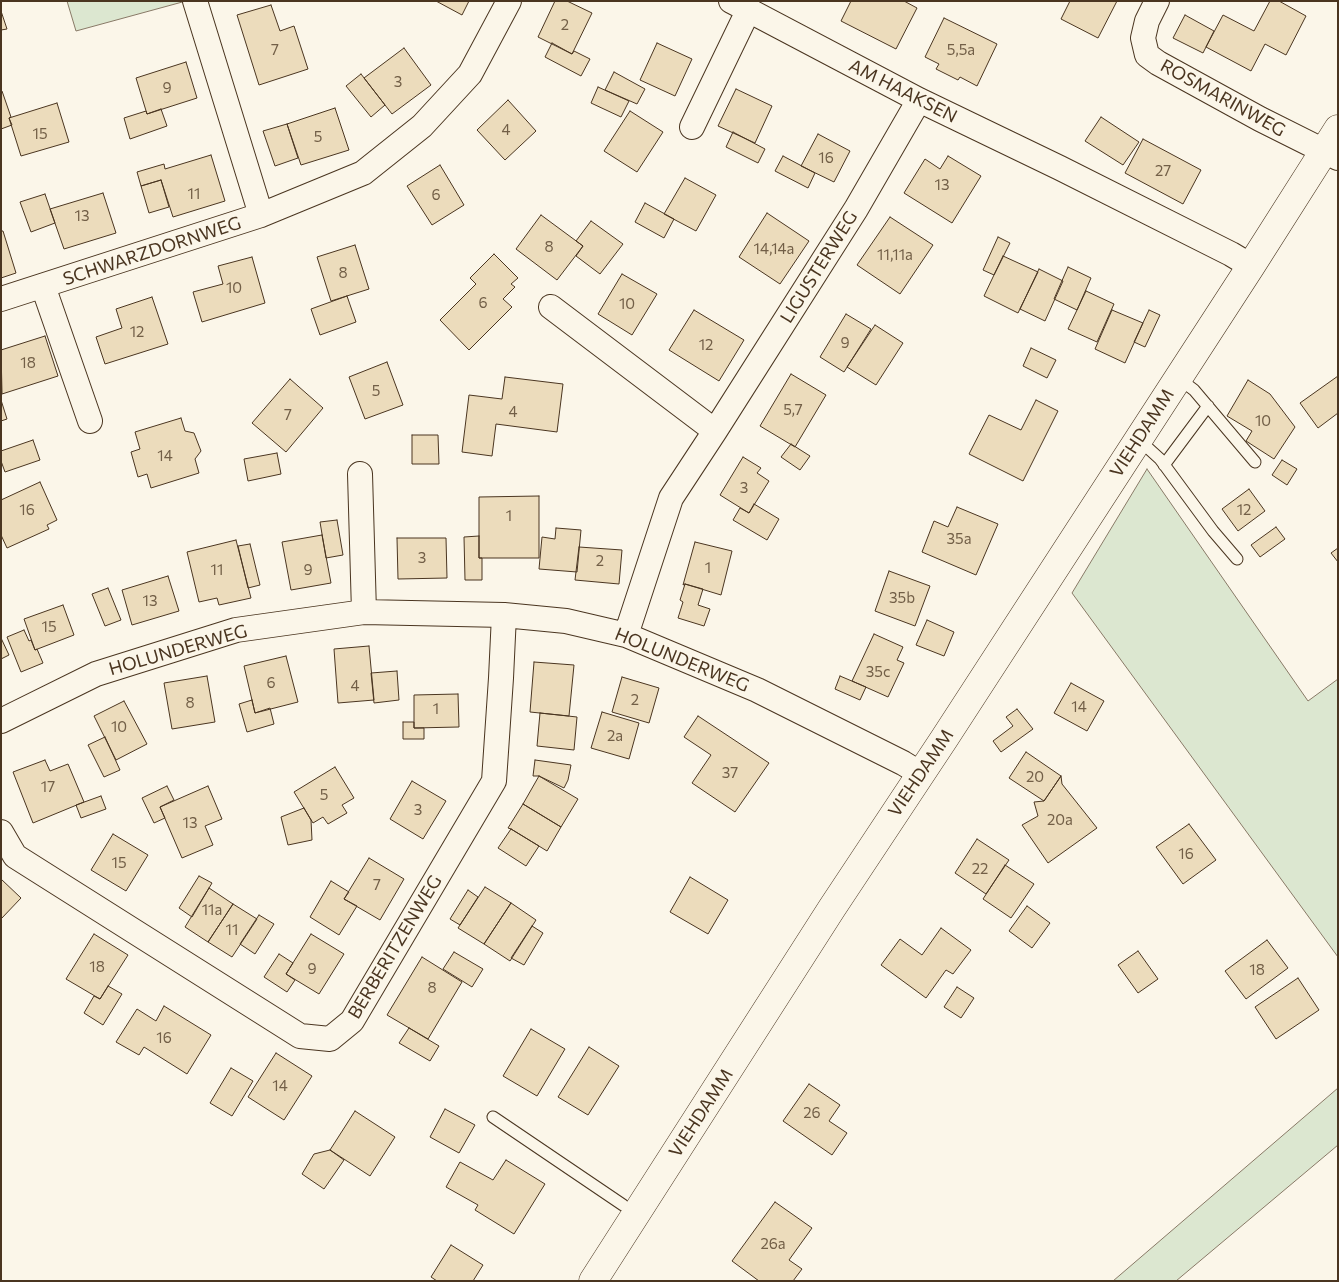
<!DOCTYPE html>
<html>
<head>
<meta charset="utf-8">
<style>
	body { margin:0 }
	#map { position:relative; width:1339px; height:1282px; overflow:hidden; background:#fbf6e9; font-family:Commissioner,sans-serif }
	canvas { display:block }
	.frame { position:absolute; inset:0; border:2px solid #4a3520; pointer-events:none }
</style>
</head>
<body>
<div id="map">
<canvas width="1339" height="1282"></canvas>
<div class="frame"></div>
</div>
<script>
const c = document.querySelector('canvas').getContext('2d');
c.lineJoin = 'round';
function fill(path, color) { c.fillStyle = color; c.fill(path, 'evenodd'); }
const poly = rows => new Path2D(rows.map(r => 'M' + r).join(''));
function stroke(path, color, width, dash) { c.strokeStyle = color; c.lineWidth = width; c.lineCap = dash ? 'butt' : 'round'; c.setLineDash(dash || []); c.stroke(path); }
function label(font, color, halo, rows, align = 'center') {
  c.font = font + ' Commissioner,sans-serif'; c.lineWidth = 4; c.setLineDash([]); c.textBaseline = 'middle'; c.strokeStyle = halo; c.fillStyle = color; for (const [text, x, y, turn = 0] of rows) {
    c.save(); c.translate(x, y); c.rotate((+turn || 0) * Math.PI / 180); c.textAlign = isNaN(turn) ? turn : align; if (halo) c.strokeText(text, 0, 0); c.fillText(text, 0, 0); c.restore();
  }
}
const green = poly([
	[67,1,186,1,76,31,67,1],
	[1147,469,1308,701,1338,679,1338,957,1072,593,1147,469],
	[1338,1088,1338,1145,1176,1281,1113,1281,1338,1088]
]);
fill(green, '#dce7d0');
stroke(green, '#887966', 1);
const building = poly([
	[436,1,469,1,462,15,436,1],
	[555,1,567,1,592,13,572,54,538,37,555,1],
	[851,1,904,1,917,8,896,49,841,21,851,1],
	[1070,1,1117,1,1098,38,1061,19,1070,1],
	[1270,1,1279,1,1306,16,1286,55,1265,44,1251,71,1206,47,1223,15,1254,31,1270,1],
	[271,5,280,31,294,26,308,69,259,85,237,15,271,5],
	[1,11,7,29,1,30,1,11],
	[1185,15,1214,31,1203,53,1173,38,1185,15],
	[944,18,997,44,977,86,960,77,958,80,936,69,939,64,925,57,944,18],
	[552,43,572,54,574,51,590,59,581,76,545,57,552,43],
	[657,43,692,59,675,96,640,80,657,43],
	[404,48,431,85,392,114,364,78,404,48],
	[186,62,197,98,147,114,136,78,186,62],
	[614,72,645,89,637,104,605,90,614,72],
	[361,74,385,105,371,117,346,86,361,74],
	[598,87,629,101,621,117,591,103,598,87],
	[736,89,772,106,755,143,718,126,736,89],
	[1,91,2,91,11,117,9,118,12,125,1,129,1,91],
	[508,100,536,131,505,160,477,130,508,100],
	[57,103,69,142,21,156,9,118,57,103],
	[335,108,349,150,301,165,287,124,335,108],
	[161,109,167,126,130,139,124,118,146,111,147,114,161,109],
	[630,111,663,132,637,172,604,151,630,111],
	[1101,117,1139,142,1123,165,1085,141,1101,117],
	[287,124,298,158,275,166,263,131,287,124],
	[733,132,765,149,758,163,726,147,733,132],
	[818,134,850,151,834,182,801,166,818,134],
	[1143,139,1201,170,1183,204,1125,173,1143,139],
	[211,155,225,201,173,217,161,180,141,186,137,172,164,164,165,169,211,155],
	[783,156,815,173,808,188,775,171,783,156],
	[948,156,981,176,952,223,904,193,925,159,940,169,948,156],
	[440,165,464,205,432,225,407,186,440,165],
	[685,178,716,195,696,231,664,214,685,178],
	[161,180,169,207,149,213,141,186,161,180],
	[103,193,116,233,64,249,50,209,103,193],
	[45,194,55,223,31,232,20,202,45,194],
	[645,203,674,219,664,238,635,222,645,203],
	[767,213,809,241,780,284,739,257,767,213],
	[541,215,583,246,557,280,516,249,541,215],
	[890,217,933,245,900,294,857,265,890,217],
	[591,221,623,244,600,274,576,256,583,246,576,241,591,221],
	[1,231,3,231,16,273,1,278,1,231],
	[998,237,1010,243,994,275,983,270,998,237],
	[355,245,369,289,331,301,317,257,355,245],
	[494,254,518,278,511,284,515,287,503,299,512,307,469,350,440,320,476,284,470,278,494,254],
	[1003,256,1038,272,1018,313,984,296,1003,256],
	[252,257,265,303,202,322,193,292,223,284,218,266,252,257],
	[1068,267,1091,278,1077,310,1054,299,1068,267],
	[1039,269,1063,281,1045,321,1020,309,1039,269],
	[622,274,657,294,632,335,598,314,622,274],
	[1086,291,1114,304,1097,342,1068,329,1086,291],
	[347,296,356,322,320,335,311,309,347,296],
	[152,297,168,344,105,364,96,337,122,328,116,309,152,297],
	[694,310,744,340,719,381,669,350,694,310],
	[1112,310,1143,323,1125,363,1095,349,1112,310],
	[1149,310,1160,315,1145,347,1134,342,1149,310],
	[846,314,871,329,844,372,820,357,846,314],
	[875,325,903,343,876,385,847,367,875,325],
	[45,336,58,376,2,394,1,350,45,336],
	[1031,348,1056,360,1047,378,1023,366,1031,348],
	[387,362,403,405,365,419,349,377,387,362],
	[791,374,826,395,795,447,760,426,791,374],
	[1338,376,1338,413,1318,428,1300,403,1338,376],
	[505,377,563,384,557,432,496,424,492,456,462,452,469,395,502,399,505,377],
	[290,379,323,408,286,452,252,423,290,379],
	[1248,380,1270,394,1295,427,1274,459,1246,441,1252,431,1227,416,1248,380],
	[1,400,7,419,1,421,1,400],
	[1036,400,1058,411,1023,481,969,454,989,415,1021,430,1036,400],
	[181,418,185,431,194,433,201,451,195,459,199,473,151,488,147,474,138,477,131,452,140,449,135,432,181,418],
	[412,435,438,435,439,464,412,464,412,435],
	[33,440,40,460,5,472,1,461,1,451,33,440],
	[791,444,810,456,800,470,781,457,791,444],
	[277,453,281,474,248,481,244,459,277,453],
	[743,457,761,468,757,473,769,481,749,513,720,495,743,457],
	[1282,460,1297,469,1287,485,1272,475,1282,460],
	[40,482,57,520,47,525,49,529,7,548,1,535,1,500,40,482],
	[1249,489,1265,511,1238,531,1222,509,1249,489],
	[539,496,539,558,479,558,479,497,539,496],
	[754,504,779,519,767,540,733,520,740,508,749,513,754,504],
	[957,507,998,524,976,575,922,552,934,521,948,527,957,507],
	[337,520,343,555,326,558,320,522,337,520],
	[1276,527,1285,539,1260,557,1251,545,1276,527],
	[556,528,581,530,577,572,539,569,542,537,555,539,556,528],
	[322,535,331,583,291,590,282,542,322,535],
	[479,536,479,558,482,558,482,580,465,580,464,537,479,536],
	[397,538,446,538,447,578,398,579,397,538],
	[236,540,251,598,219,605,217,598,199,602,187,552,236,540],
	[695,542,732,551,721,595,685,584,683,585,695,542],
	[250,544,260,585,248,588,238,546,250,544],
	[579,547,622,550,619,584,575,580,579,547],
	[1338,548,1338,562,1331,553,1338,548],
	[889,571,930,586,915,626,875,611,889,571],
	[168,576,179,611,132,625,122,590,168,576],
	[685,584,703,589,698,605,710,609,704,626,678,618,683,602,680,600,685,584],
	[108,588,121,620,105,626,92,594,108,588],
	[63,605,74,635,35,650,24,619,63,605],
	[927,620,954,632,944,656,916,645,927,620],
	[24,630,29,641,31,640,35,650,37,649,43,663,21,672,7,637,24,630],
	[874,634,903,647,897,660,904,663,888,697,852,681,874,634],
	[1,638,9,655,1,659,1,638],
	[369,646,374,700,338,703,334,649,369,646],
	[286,656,298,702,255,713,244,666,286,656],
	[534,662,574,665,569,716,530,712,534,662],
	[397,671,399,700,374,703,371,673,397,671],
	[207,676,215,722,172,729,164,683,207,676],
	[840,676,866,687,860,700,835,689,840,676],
	[622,677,659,688,649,723,612,712,622,677],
	[1071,683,1104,701,1087,731,1054,713,1071,683],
	[458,694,459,727,414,728,414,695,458,694],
	[252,700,255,713,270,708,274,724,247,732,239,704,252,700],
	[124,701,147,744,116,760,94,716,124,701],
	[1017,709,1033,729,1001,752,993,741,1013,726,1006,717,1017,709],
	[602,712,639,723,629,759,591,748,602,712],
	[540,713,577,717,574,750,537,746,540,713],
	[698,716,769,763,735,812,692,783,711,755,684,737,698,716],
	[403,722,414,722,414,728,424,728,424,739,403,739,403,722],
	[105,737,120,770,104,777,88,745,105,737],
	[1026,752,1061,776,1044,801,1009,778,1026,752],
	[45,760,50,771,68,764,84,802,33,823,13,772,45,760],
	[535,760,571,765,568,780,564,788,539,776,533,776,535,760],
	[335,767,354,798,342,805,347,813,328,824,323,817,313,823,294,792,335,767],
	[539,776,578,799,561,827,523,804,539,776],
	[1061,776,1062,784,1097,828,1048,863,1022,825,1038,816,1034,802,1044,801,1061,776],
	[412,781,446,801,423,839,390,819,412,781],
	[167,786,174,800,160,807,165,818,154,823,142,798,167,786],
	[208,786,222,819,205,826,213,845,182,858,160,807,208,786],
	[101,796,106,809,81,818,76,805,101,796],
	[523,804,561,827,547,851,511,829,508,828,523,804],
	[304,808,311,820,312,840,288,845,281,817,304,808],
	[1189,824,1216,860,1183,884,1156,847,1189,824],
	[511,829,539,846,526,866,498,848,511,829],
	[113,834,148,855,126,891,91,870,113,834],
	[977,839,1009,860,986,894,955,873,977,839],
	[369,858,404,879,380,920,344,899,369,858],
	[1005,865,1034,884,1011,918,983,899,1005,865],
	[199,876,212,883,192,917,179,908,199,876],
	[690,877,728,900,708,934,670,912,690,877],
	[1,879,21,898,1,919,1,879],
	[331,881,349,892,344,899,357,906,339,935,310,917,331,881],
	[485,887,511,903,484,944,458,928,485,887],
	[209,888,233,904,208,942,185,927,209,888],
	[468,890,478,897,460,925,450,919,468,890],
	[511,903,536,920,510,961,484,944,511,903],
	[233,904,257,919,232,957,208,942,233,904],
	[1027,906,1050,923,1032,948,1009,931,1027,906],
	[259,915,274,924,255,954,240,944,259,915],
	[532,926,543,933,524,965,511,958,532,926],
	[941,928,971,950,953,974,946,970,926,998,881,965,900,939,922,955,941,928],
	[94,934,128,955,100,999,66,979,94,934],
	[311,934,344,954,319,994,286,974,311,934],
	[1267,940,1288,968,1246,999,1225,971,1267,940],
	[1138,951,1158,979,1138,993,1118,965,1138,951],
	[454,952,483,969,472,987,443,969,454,952],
	[279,954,293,963,286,974,295,980,287,992,264,977,279,954],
	[422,957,462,982,428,1039,387,1015,422,957],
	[1298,978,1319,1010,1276,1039,1255,1007,1298,978],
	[108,986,122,994,103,1025,84,1013,94,996,100,999,108,986],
	[957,987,974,998,961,1018,944,1007,957,987],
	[164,1006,211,1035,187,1074,144,1047,139,1055,116,1042,137,1009,156,1021,164,1006],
	[409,1028,439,1046,430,1061,399,1043,409,1028],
	[531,1029,565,1049,537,1096,503,1076,531,1029],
	[589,1047,619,1066,588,1115,558,1097,589,1047],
	[276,1053,312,1076,284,1120,248,1097,276,1053],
	[231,1068,253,1081,232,1116,210,1103,231,1068],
	[809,1084,840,1105,829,1121,847,1133,832,1155,783,1121,809,1084],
	[445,1109,475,1125,459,1153,430,1137,445,1109],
	[355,1111,395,1137,370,1176,330,1150,355,1111],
	[330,1150,344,1160,324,1189,302,1174,314,1154,330,1150],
	[506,1160,545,1184,514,1234,475,1210,478,1205,446,1187,460,1162,493,1180,506,1160],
	[775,1202,812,1228,789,1260,802,1269,793,1281,759,1281,732,1261,775,1202],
	[451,1245,483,1265,473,1281,437,1281,431,1277,451,1245]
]);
fill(building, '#ecdcbc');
stroke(building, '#4a3520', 1);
const service = poly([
	[1178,378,1194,390,1255,462],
	[1138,439,1160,459,1213,531,1237,559],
	[1164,465,1208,406],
	[493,1117,623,1205]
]);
const minor = poly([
	[195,1,261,215],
	[731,1,919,100,1060,168,1231,254,1251,266],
	[1157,1,1147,21,1143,38,1147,55,1158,63,1260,119,1338,158],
	[692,127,748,11],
	[43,286,90,421],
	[1,299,261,215,363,173,422,126,470,74,509,1],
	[551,307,715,431],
	[360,474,364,612],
	[626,635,671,498,715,431,856,209,919,100],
	[1,721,96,674,236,630,364,612,504,615,566,621,626,635,757,690,903,763,921,774],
	[1,832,15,856,140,935,300,1036,330,1039,352,1021,494,781,501,678,504,615]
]);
const secondary = poly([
	[593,1281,832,908,944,739,1251,266,1338,129]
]);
stroke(service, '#4a3520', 13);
stroke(minor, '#4a3520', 26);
stroke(secondary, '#4a3520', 29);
stroke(service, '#fbf6e9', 11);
stroke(minor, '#fbf6e9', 24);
stroke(secondary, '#fbf6e9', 28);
label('15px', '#725f47', null, [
	["2",565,25],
	["7",275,50],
	["5,5a",961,50],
	["3",398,82],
	["9",167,88],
	["4",506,130],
	["15",40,134],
	["5",318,137],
	["16",826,158],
	["27",1163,171],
	["13",942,185],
	["11",194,194],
	["6",436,195],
	["13",82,216],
	["8",549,247],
	["14,14a",774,249],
	["11,11a",895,255],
	["8",343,273],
	["10",234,288],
	["6",483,303],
	["10",627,304],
	["12",137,332],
	["9",845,343],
	["12",706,345],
	["18",28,363],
	["5",376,391],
	["5,7",793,410],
	["4",513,412],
	["7",288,415],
	["10",1263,421],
	["14",165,456],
	["3",744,488],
	["16",27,510],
	["12",1244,510],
	["1",509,516],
	["35a",959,539],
	["3",422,558],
	["2",600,561],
	["1",708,568],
	["11",217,570],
	["9",308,570],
	["35b",902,598],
	["13",150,601],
	["15",49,627],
	["35c",878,672],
	["6",271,683],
	["4",355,686],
	["2",635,700],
	["8",190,703],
	["14",1079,707],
	["1",436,709],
	["10",119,727],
	["2a",615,736],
	["37",730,773],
	["20",1035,777],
	["17",48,787],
	["5",324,795],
	["3",418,810],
	["20a",1060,820],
	["13",190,823],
	["16",1186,854],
	["15",119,863],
	["22",980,869],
	["7",377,885],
	["11a",212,910],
	["11",232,930],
	["18",97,967],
	["9",312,969],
	["18",1257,970],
	["8",432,988],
	["16",164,1038],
	["14",280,1086],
	["26",812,1113],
	["26a",773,1244]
]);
label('18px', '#4a3520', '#fbf6e9', [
	["AM HAAKSEN",903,91,27],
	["ROSMARINWEG",1223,98,29],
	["SCHWARZDORNWEG",152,251,-18],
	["LIGUSTERWEG",819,267,-58],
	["VIEHDAMM",1142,433,-57],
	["HOLUNDERWEG",178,650,-16],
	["HOLUNDERWEG",682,660,22],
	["VIEHDAMM",921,773,-56],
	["BERBERITZENWEG",395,947,-59],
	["VIEHDAMM",701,1113,-57]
]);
</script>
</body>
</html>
